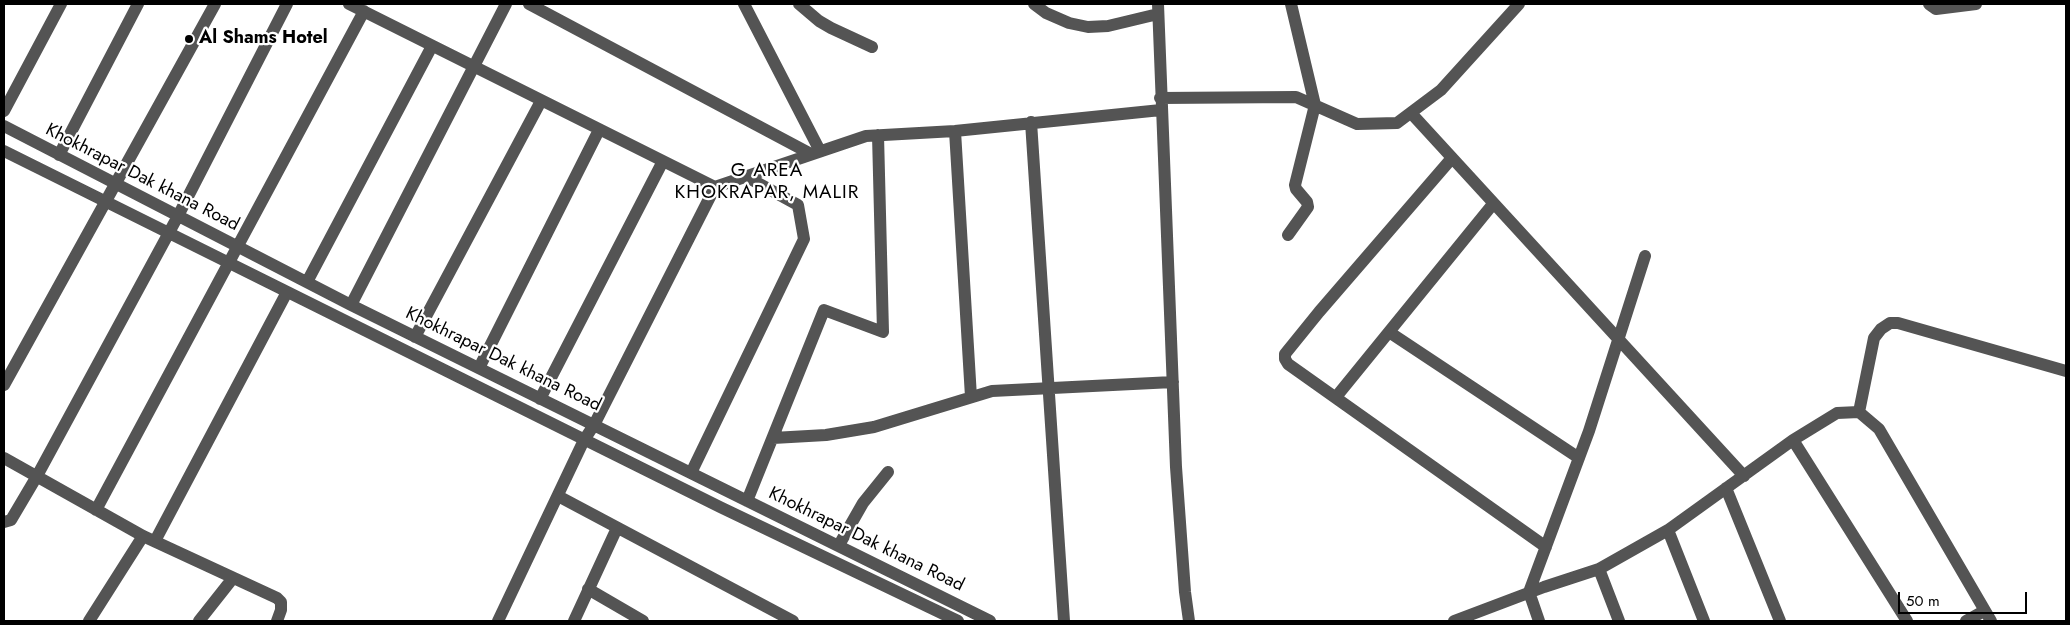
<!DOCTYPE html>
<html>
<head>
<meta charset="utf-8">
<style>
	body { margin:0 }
	#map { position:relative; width:2070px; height:625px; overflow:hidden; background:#fff; font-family:Jost,sans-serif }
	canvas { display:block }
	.frame { position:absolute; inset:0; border:5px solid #000; pointer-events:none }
	.scale { position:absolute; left:1898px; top:592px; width:129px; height:22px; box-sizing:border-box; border:2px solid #000; border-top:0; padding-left:6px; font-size:15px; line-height:18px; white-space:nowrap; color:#000; -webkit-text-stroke:4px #fff; paint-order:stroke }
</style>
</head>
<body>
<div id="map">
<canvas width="2070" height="625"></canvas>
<div class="frame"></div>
<div class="scale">50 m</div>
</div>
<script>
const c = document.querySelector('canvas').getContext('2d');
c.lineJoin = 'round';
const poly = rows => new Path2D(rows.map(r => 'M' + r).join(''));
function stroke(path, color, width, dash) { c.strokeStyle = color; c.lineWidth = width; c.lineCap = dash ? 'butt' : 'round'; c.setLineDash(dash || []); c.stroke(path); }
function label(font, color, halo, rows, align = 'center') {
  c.font = font + ' Jost,sans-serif'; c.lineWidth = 4.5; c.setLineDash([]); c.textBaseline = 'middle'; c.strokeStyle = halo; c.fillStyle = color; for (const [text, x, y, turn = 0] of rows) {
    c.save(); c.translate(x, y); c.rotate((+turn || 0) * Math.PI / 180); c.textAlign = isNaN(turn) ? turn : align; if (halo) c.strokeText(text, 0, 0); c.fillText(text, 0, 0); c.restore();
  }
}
stroke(poly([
	[349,4,715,187,866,136,955,131,1161,110],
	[529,4,811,154],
	[744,4,820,151],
	[799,4,819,21,831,28,872,47],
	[1034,4,1046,13,1069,23,1088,27,1108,26,1158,14],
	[1158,4,1176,467,1185,592,1189,621],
	[1929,4,1936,9,1976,4],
	[1160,98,1296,97,1357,124,1397,123,1441,90,1519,4],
	[4,111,61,4],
	[1411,113,1744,476],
	[1031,122,1064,621],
	[4,126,351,305,990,621],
	[955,131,971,397],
	[4,151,720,507,958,621],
	[59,155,138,4],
	[1452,158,1319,312,1285,354,1285,359,1288,364,1546,547],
	[1288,235,1308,207,1307,202,1296,189,1295,185,1315,105,1291,4],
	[307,282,432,46],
	[351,305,506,4],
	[1389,332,1579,458],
	[415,337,541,101],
	[479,368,599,130],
	[4,385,215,4],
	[1336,397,1493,204],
	[540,399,663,161],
	[1859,412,1874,338,1881,329,1890,323,1898,323,2066,371],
	[773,438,826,435,874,427,992,391,1173,382],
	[1793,440,1907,621],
	[4,458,143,536,277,598,281,602,281,610,277,621],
	[691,473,804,239,798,205,745,176],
	[1726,488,1780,621],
	[558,496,793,621],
	[747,501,824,310,883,332,878,135],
	[96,510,364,11],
	[4,522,11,520,37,476,178,216,287,4],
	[1668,530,1704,621],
	[155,541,287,292],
	[839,545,863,503,888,472],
	[1599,569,1619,621],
	[588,589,643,621],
	[89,621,143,536],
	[199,621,233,578],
	[498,621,584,440,594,425,715,187],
	[574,621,617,528],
	[1454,621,1544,587,1599,569,1668,530,1793,440,1837,413,1859,412,1879,429,1991,621],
	[1539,621,1529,592,1589,431,1645,256],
	[1966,621,1984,611]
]), '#545454', 12);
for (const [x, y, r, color] of [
	[189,39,5,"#000"]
]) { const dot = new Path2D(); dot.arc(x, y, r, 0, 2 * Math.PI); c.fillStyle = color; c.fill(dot); stroke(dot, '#fff', 2); }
label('bold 18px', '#000', '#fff', [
	["Al Shams Hotel",199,39]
], 'left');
label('18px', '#000', '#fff', [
	["Khokhrapar Dak khana Road",142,178,27],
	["Khokhrapar Dak khana Road",503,360,26],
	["Khokhrapar Dak khana Road",866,540,26]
]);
c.letterSpacing = '1px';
label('19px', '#000', '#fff', [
	["G AREA",767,171],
	["KHOKRAPAR, MALIR",767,193]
]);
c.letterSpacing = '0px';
</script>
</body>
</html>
